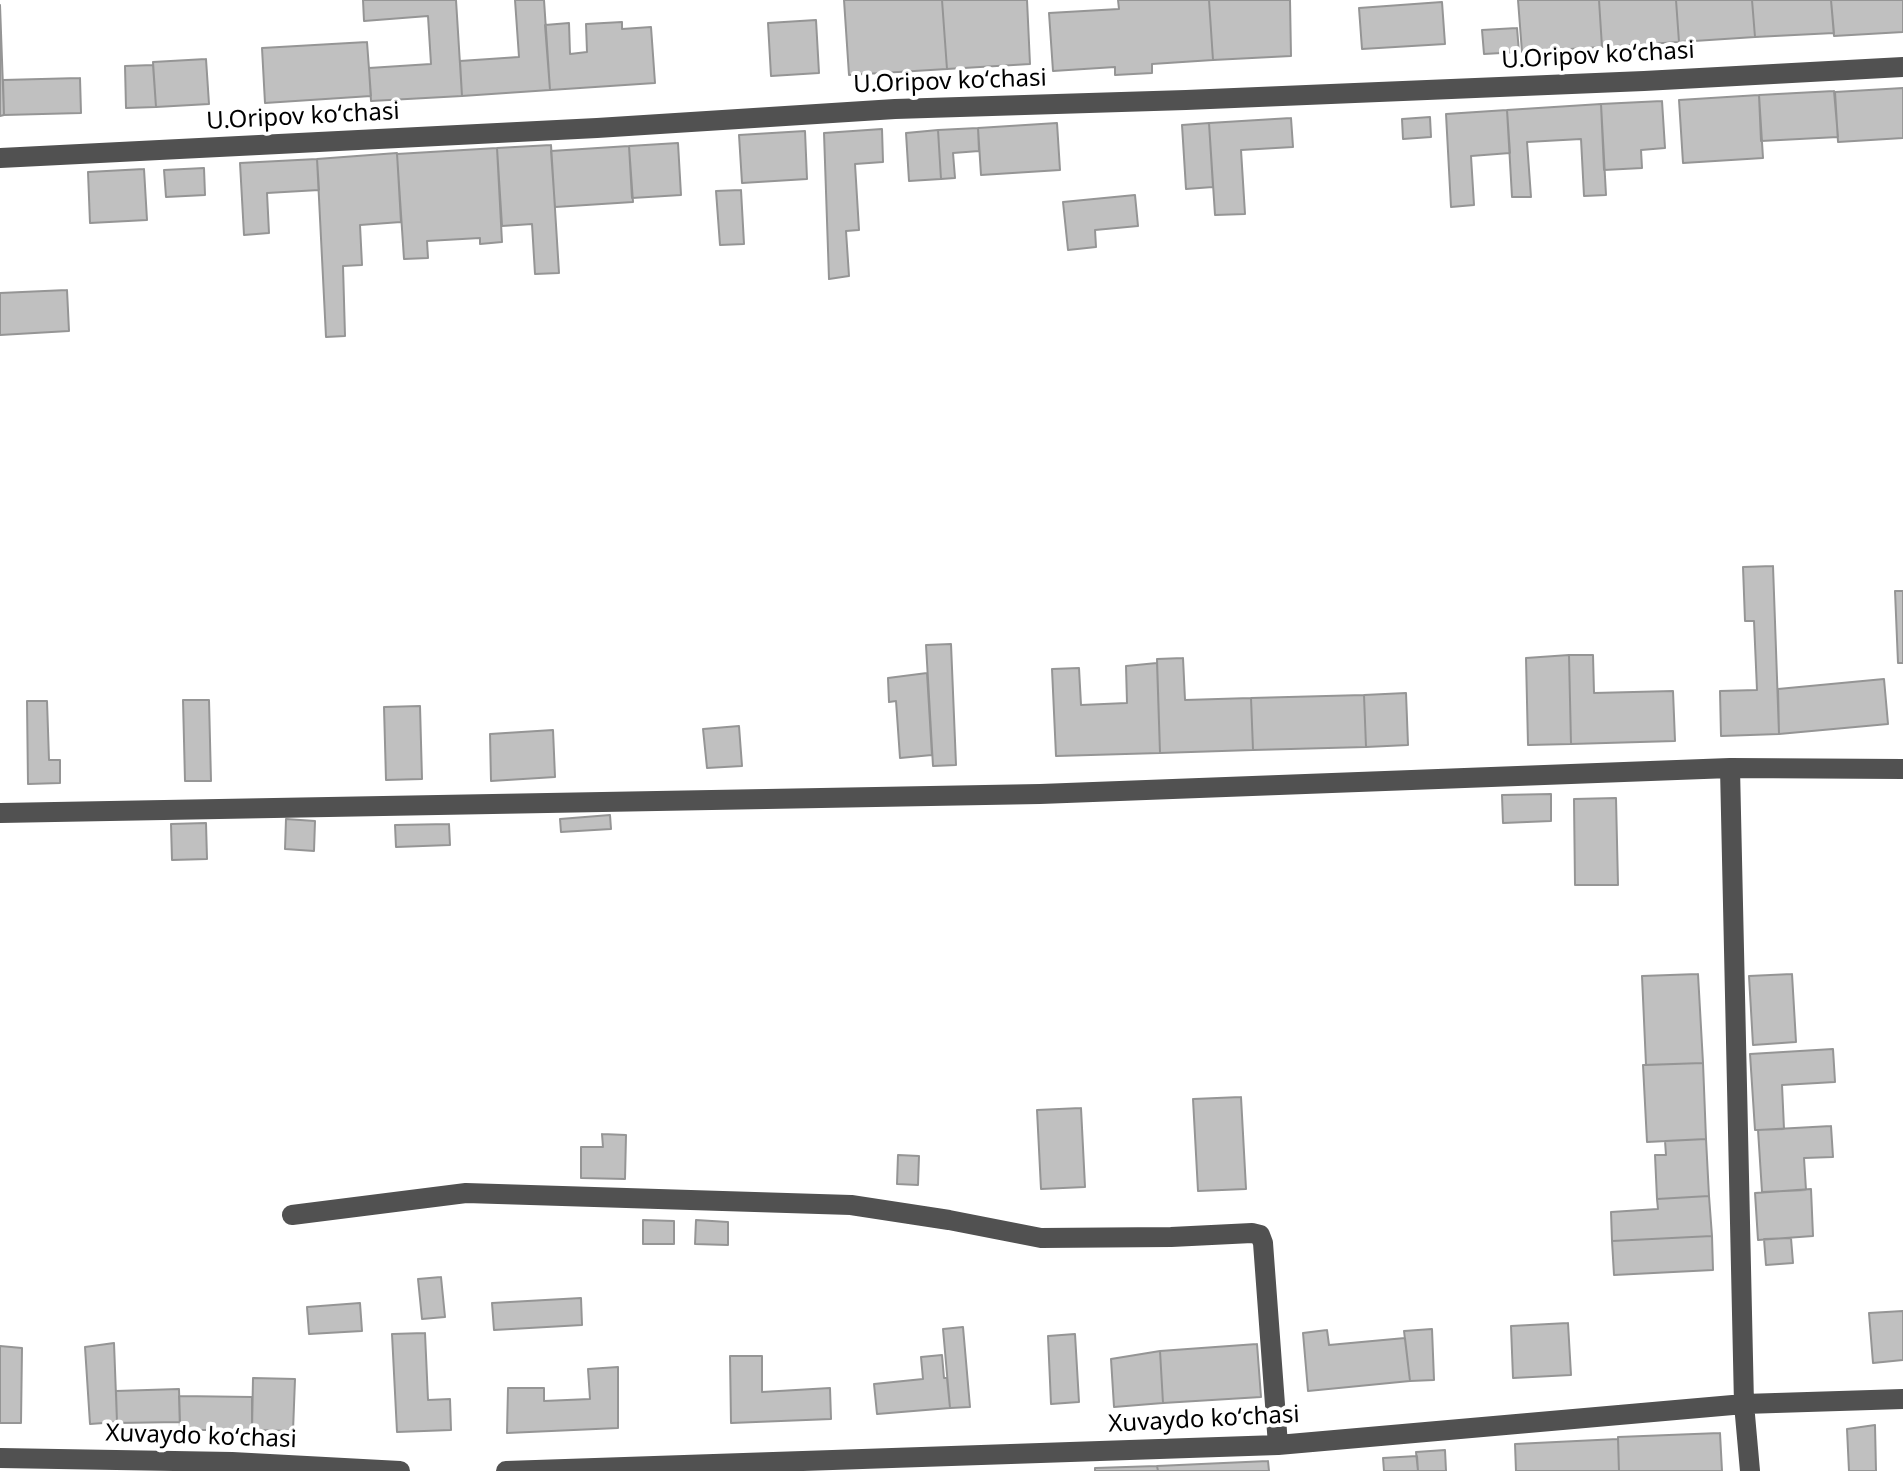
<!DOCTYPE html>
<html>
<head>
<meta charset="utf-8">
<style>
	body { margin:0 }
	canvas { display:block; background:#fff }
</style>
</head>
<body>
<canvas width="1903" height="1471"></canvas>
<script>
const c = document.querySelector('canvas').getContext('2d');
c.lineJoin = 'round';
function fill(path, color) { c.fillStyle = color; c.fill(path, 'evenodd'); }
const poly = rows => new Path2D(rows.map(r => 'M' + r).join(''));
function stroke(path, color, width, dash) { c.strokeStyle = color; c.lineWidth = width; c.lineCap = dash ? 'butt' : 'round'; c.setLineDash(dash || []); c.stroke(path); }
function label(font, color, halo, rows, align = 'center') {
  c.font = font + ' "Noto Sans",sans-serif'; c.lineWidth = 8; c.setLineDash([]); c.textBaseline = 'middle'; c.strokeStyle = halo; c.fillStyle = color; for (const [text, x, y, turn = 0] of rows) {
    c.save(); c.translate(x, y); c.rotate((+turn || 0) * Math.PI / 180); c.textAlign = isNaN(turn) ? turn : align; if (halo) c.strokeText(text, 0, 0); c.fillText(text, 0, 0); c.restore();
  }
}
const building = poly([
	[363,0,456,0,462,96,371,101,369,68,431,64,428,16,364,21,363,0],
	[515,0,544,0,550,90,462,96,460,61,519,57,515,0],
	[844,0,942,0,947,69,849,75,844,0],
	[942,0,1027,0,1030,64,947,69,942,0],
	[1118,0,1209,0,1213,60,1152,64,1152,73,1115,75,1115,67,1053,71,1049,13,1119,9,1118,0],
	[1209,0,1290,0,1291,56,1213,60,1209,0],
	[1518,0,1599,0,1602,47,1522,52,1518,0],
	[1599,0,1676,0,1679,42,1602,47,1599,0],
	[1676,0,1752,0,1755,37,1679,42,1676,0],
	[1752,0,1831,0,1834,33,1755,37,1752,0],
	[1831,0,1903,0,1903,32,1834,36,1831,0],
	[1442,2,1445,44,1362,49,1359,8,1442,2],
	[0,5,4,115,0,116,0,5],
	[816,20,819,73,771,76,768,23,816,20],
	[622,22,622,29,651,27,655,83,550,90,545,25,569,23,570,54,587,52,586,24,622,22],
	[1517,28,1519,52,1484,54,1482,30,1517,28],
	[367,42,371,96,265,103,262,48,367,42],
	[206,59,209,104,156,107,153,62,206,59],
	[153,65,156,107,126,108,125,66,153,65],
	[80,78,81,113,4,115,3,80,80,78],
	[1903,88,1903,138,1838,142,1835,92,1903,88],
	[1834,91,1838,137,1761,141,1759,95,1834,91],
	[1759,95,1763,158,1683,163,1679,100,1759,95],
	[1662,101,1665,148,1641,150,1642,168,1604,170,1601,104,1662,101],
	[1601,104,1606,195,1584,196,1581,139,1527,142,1531,197,1512,197,1507,110,1601,104],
	[1507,110,1510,153,1471,156,1474,205,1451,207,1446,114,1507,110],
	[1430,117,1431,137,1403,139,1402,119,1430,117],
	[1291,118,1293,147,1241,150,1245,214,1215,215,1209,123,1291,118],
	[1057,123,1060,170,981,175,978,128,1057,123],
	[1209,123,1213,187,1186,189,1182,125,1209,123],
	[978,128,979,151,953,153,955,178,941,179,938,130,978,128],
	[882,129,883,162,855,164,859,230,846,231,849,276,829,279,824,133,882,129],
	[938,130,941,179,909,181,906,133,938,130],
	[805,131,807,179,742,183,739,135,805,131],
	[678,143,681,195,632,198,629,146,678,143],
	[551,145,559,273,535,274,532,224,502,226,497,148,551,145],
	[629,146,633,202,555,207,551,151,629,146],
	[497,148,502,242,480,244,480,238,427,241,428,258,404,259,397,154,497,148],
	[397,153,401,222,360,225,362,265,343,266,345,336,326,337,317,159,397,153],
	[317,159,319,190,267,193,269,233,244,235,240,163,317,159],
	[204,168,205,195,166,197,164,170,204,168],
	[144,169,147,220,90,223,88,172,144,169],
	[741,190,744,244,720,245,716,191,741,190],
	[1135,195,1138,226,1095,230,1096,247,1068,250,1063,202,1135,195],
	[67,290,69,331,0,335,0,293,67,290],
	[1773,566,1779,734,1721,736,1720,691,1757,690,1754,621,1745,621,1743,567,1773,566],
	[1895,591,1903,591,1903,663,1898,663,1895,591],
	[951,644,956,765,933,766,926,645,951,644],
	[1569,655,1593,655,1594,693,1673,691,1675,741,1571,744,1569,655],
	[1569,655,1571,744,1528,745,1526,658,1569,655],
	[1183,658,1185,700,1251,698,1253,750,1160,753,1157,659,1183,658],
	[1157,663,1160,753,1056,756,1052,669,1079,668,1081,705,1127,703,1126,666,1157,663],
	[927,673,932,755,900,758,896,701,889,702,888,678,927,673],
	[1884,679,1888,724,1779,734,1778,689,1884,679],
	[1406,693,1408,745,1366,747,1364,695,1406,693],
	[1364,695,1366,747,1253,750,1251,698,1364,695],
	[183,700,209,700,211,781,185,781,183,700],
	[27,701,47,701,49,760,60,760,60,783,28,784,27,701],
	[420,706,422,779,386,780,384,707,420,706],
	[739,726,742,766,707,768,703,729,739,726],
	[553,730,555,777,491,781,490,734,553,730],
	[1551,794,1551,821,1503,823,1502,795,1551,794],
	[1616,798,1618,885,1575,885,1574,799,1616,798],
	[610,815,611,829,561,832,560,819,610,815],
	[286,819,315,821,314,851,285,849,286,819],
	[206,823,207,859,172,860,171,824,206,823],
	[449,824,450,845,396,847,395,825,449,824],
	[1698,974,1703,1063,1646,1065,1642,976,1698,974],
	[1792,974,1796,1042,1753,1045,1749,976,1792,974],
	[1833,1049,1835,1082,1782,1085,1784,1129,1755,1130,1750,1054,1833,1049],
	[1703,1063,1706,1139,1647,1142,1643,1065,1703,1063],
	[1241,1097,1246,1189,1198,1191,1193,1099,1241,1097],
	[1081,1108,1085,1187,1041,1189,1037,1110,1081,1108],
	[1831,1126,1833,1157,1804,1158,1806,1190,1762,1192,1758,1130,1831,1126],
	[602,1134,626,1135,625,1179,581,1178,581,1147,603,1147,602,1134],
	[1706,1139,1709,1196,1657,1199,1655,1155,1666,1155,1665,1141,1706,1139],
	[898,1155,919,1156,918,1185,897,1184,898,1155],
	[1811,1189,1813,1236,1758,1240,1755,1193,1811,1189],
	[1709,1196,1712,1236,1612,1241,1611,1212,1658,1209,1657,1199,1709,1196],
	[643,1220,674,1221,674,1244,643,1244,643,1220],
	[696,1220,728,1222,728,1245,695,1244,696,1220],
	[1712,1236,1713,1270,1614,1275,1612,1241,1712,1236],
	[1791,1238,1793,1263,1766,1265,1764,1239,1791,1238],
	[441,1277,445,1317,422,1319,418,1279,441,1277],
	[581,1298,582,1325,494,1330,492,1303,581,1298],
	[360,1303,362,1331,309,1334,307,1307,360,1303],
	[1903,1311,1903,1360,1873,1363,1869,1313,1903,1311],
	[1568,1323,1571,1375,1513,1378,1511,1326,1568,1323],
	[963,1327,970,1407,950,1408,943,1329,963,1327],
	[1432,1329,1434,1380,1410,1381,1404,1331,1432,1329],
	[1327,1330,1329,1345,1405,1338,1410,1381,1308,1391,1303,1333,1327,1330],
	[425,1333,428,1400,450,1399,451,1430,397,1432,392,1334,425,1333],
	[1075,1334,1079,1402,1051,1404,1048,1336,1075,1334],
	[114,1343,117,1422,90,1424,85,1347,114,1343],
	[1257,1344,1261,1397,1163,1403,1160,1351,1257,1344],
	[0,1346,22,1348,21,1423,0,1423,0,1346],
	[1160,1351,1163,1403,1114,1407,1111,1359,1160,1351],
	[942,1355,944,1378,947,1378,950,1408,877,1414,874,1384,923,1379,921,1357,942,1355],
	[730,1356,762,1356,762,1392,830,1388,831,1419,731,1423,730,1356],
	[618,1367,618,1428,507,1433,508,1388,544,1388,544,1401,590,1399,588,1369,618,1367],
	[253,1378,295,1379,293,1431,252,1430,253,1378],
	[179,1389,180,1422,117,1423,116,1391,179,1389],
	[179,1396,252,1397,252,1430,180,1430,179,1396],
	[1875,1425,1876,1471,1849,1471,1847,1429,1875,1425],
	[1720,1433,1722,1471,1619,1471,1618,1437,1720,1433],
	[1618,1439,1619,1471,1516,1471,1515,1444,1618,1439],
	[1445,1450,1446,1471,1418,1471,1416,1452,1445,1450],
	[1417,1456,1418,1471,1384,1471,1383,1458,1417,1456],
	[1268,1461,1269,1471,1158,1471,1157,1466,1268,1461],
	[1157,1466,1158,1471,1095,1471,1095,1468,1157,1466]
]);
fill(building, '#c0c0c0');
stroke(building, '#959595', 2);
stroke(poly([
	[0,158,597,128,895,109,1186,100,1644,81,1903,67],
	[1730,768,1744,1404,1750,1471],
	[0,813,1040,794,1730,768,1903,769],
	[292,1215,466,1193,851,1205,949,1220,1041,1238,1171,1237,1252,1233,1260,1235,1263,1243,1278,1445],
	[0,1458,232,1462,400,1471],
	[506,1471,1278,1445,1744,1404,1903,1399]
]), '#515151', 20);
label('24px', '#000', '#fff', [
	["U.Oripov koʻchasi",1598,56,-3],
	["U.Oripov koʻchasi",950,82,-2],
	["U.Oripov koʻchasi",303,117,-3],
	["Xuvaydo koʻchasi",1204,1420,-3],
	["Xuvaydo koʻchasi",201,1437,2]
]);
</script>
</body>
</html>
